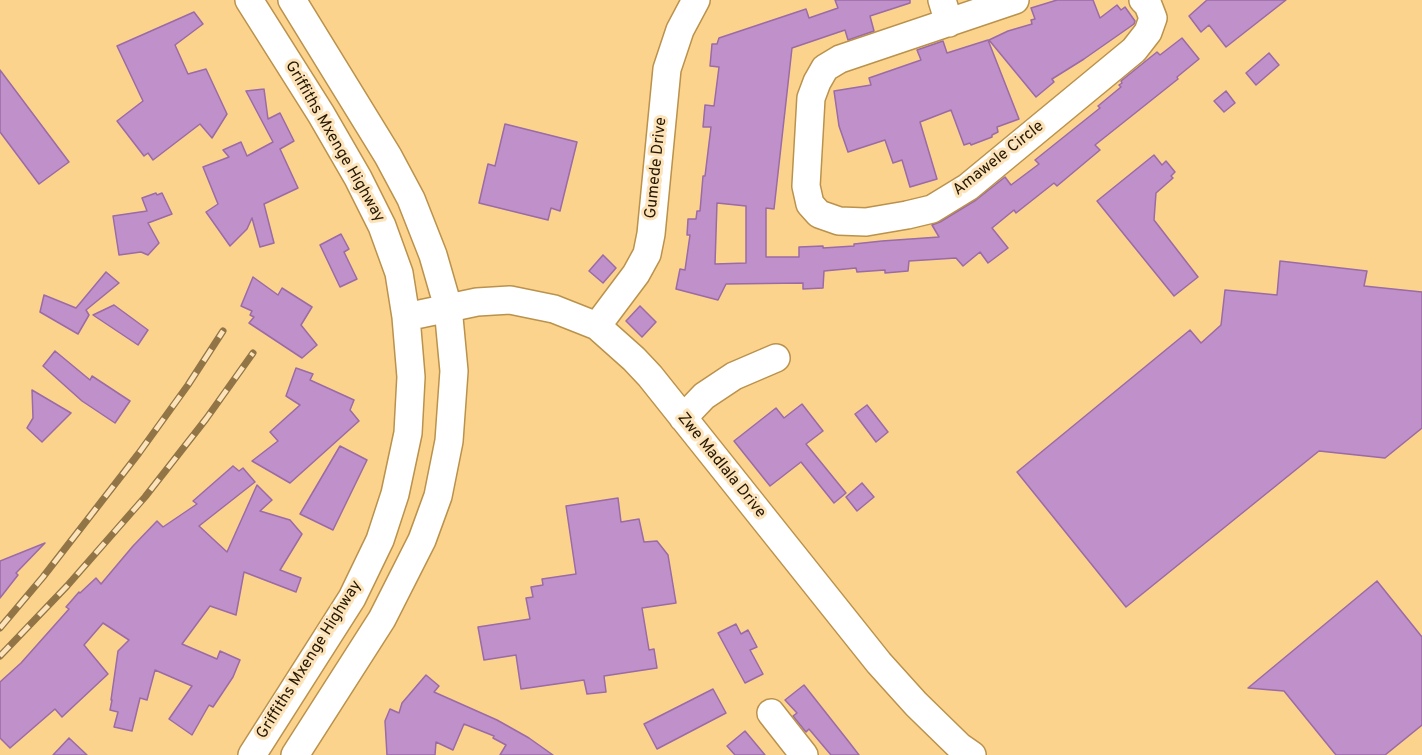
<!DOCTYPE html>
<html>
<head>
<meta charset="utf-8">
<style>
	body { margin:0 }
	canvas { display:block; background:#fcd38c }
</style>
</head>
<body>
<canvas width="1422" height="755"></canvas>
<script>
const c = document.querySelector('canvas').getContext('2d');
c.lineJoin = 'round';
function fill(path, color) { c.fillStyle = color; c.fill(path, 'evenodd'); }
const poly = rows => new Path2D(rows.map(r => 'M' + r).join(''));
function stroke(path, color, width, dash) { c.strokeStyle = color; c.lineWidth = width; c.lineCap = dash ? 'butt' : 'round'; c.setLineDash(dash || []); c.stroke(path); }
function label(font, color, halo, rows, align = 'center') {
  c.font = font + ' Overpass,sans-serif'; c.lineWidth = 6; c.setLineDash([]); c.textBaseline = 'middle'; c.strokeStyle = halo; c.fillStyle = color; for (const [text, x, y, turn = 0] of rows) {
    c.save(); c.translate(x, y); c.rotate((+turn || 0) * Math.PI / 180); c.textAlign = isNaN(turn) ? turn : align; if (halo) c.strokeText(text, 0, 0); c.fillText(text, 0, 0); c.restore();
  }
}
const building = poly([
	[835,0,910,0,910,3,870,16,874,31,848,40,845,30,792,48,774,209,766,208,766,257,799,257,799,247,823,246,823,248,854,246,854,244,882,241,939,237,932,225,940,222,976,200,1005,177,1011,185,1039,164,1035,160,1100,108,1098,106,1121,87,1119,85,1122,83,1121,81,1157,52,1160,55,1182,38,1199,59,1177,77,1178,79,1095,145,1100,150,1057,186,1054,183,1016,213,1014,210,992,228,1008,248,988,263,980,252,963,266,956,258,909,261,908,271,885,273,885,270,857,272,856,268,824,271,823,288,803,289,803,283,726,284,718,300,676,289,680,269,685,270,690,235,687,235,688,219,696,219,697,211,700,211,703,176,705,176,711,127,703,127,705,105,714,106,719,67,710,66,712,44,717,44,719,38,806,9,809,18,838,8,835,0],
	[717,203,746,206,746,263,715,264,717,203],
	[1057,0,1093,0,1100,18,1117,5,1121,10,1125,7,1135,21,1134,24,1084,59,1052,79,1054,82,1036,97,989,40,1008,31,1032,24,1031,20,1035,19,1031,8,1057,0],
	[1207,0,1286,0,1226,47,1209,25,1201,32,1189,16,1207,0],
	[194,12,203,24,175,45,188,74,206,69,227,114,212,138,200,124,153,160,148,153,144,156,117,121,143,101,117,46,194,12],
	[988,40,1019,119,997,127,998,132,992,135,992,137,971,145,970,143,964,145,951,110,920,122,937,179,910,187,902,160,893,163,885,140,848,152,839,126,834,91,871,85,869,78,921,60,917,50,943,41,947,53,988,40],
	[1269,53,1279,65,1256,85,1246,73,1269,53],
	[0,70,69,162,39,184,0,132,0,70],
	[264,89,268,119,280,113,294,141,280,149,298,188,264,204,274,243,260,247,252,218,247,229,230,246,206,212,218,204,203,167,229,157,223,150,241,142,247,156,273,142,246,91,264,89],
	[1226,91,1235,103,1224,112,1214,101,1226,91],
	[505,124,577,142,560,211,551,208,548,220,479,203,488,164,495,166,505,124],
	[1154,155,1162,165,1166,161,1175,172,1171,176,1173,178,1156,193,1154,220,1198,277,1174,296,1097,201,1154,155],
	[156,193,157,195,162,193,172,214,148,223,159,243,148,255,141,252,119,255,113,216,147,211,142,198,156,193],
	[341,234,349,249,344,252,357,279,340,287,320,245,341,234],
	[603,255,616,268,603,283,589,271,603,255],
	[1280,261,1367,271,1364,286,1422,292,1422,428,1385,458,1319,451,1126,607,1017,472,1190,330,1201,343,1221,325,1225,290,1277,295,1280,261],
	[106,272,119,283,86,310,89,315,78,334,40,312,44,295,76,308,106,272],
	[253,277,278,295,282,288,312,307,301,325,317,345,302,358,249,323,254,317,250,315,252,311,241,306,253,277],
	[114,305,148,330,138,345,93,315,114,305],
	[640,306,656,322,642,337,626,321,640,306],
	[55,351,90,380,92,376,130,401,115,423,82,401,43,366,55,351],
	[296,368,313,374,310,380,354,400,350,410,359,421,290,483,252,461,278,441,270,432,300,405,286,396,296,368],
	[32,390,71,413,42,442,27,428,33,418,32,390],
	[802,404,823,431,806,444,846,493,834,503,801,462,770,486,734,441,776,408,784,418,802,404],
	[867,405,888,432,876,442,855,414,867,405],
	[340,446,367,460,333,530,300,514,340,446],
	[233,466,239,471,243,468,255,482,199,526,227,552,257,485,272,500,260,511,290,520,302,534,280,570,301,578,296,592,244,572,236,615,210,606,182,644,217,659,220,651,240,660,233,677,213,707,209,705,192,735,169,719,192,686,155,670,147,700,140,698,132,731,114,727,118,712,110,710,112,700,111,700,118,651,129,640,103,623,84,645,108,674,62,717,55,709,10,748,0,738,0,682,21,663,69,609,66,607,79,592,80,593,96,578,101,584,133,546,157,521,163,527,197,504,193,501,233,466],
	[862,483,874,497,857,511,846,497,862,483],
	[618,498,621,522,639,519,644,542,657,541,668,555,676,603,642,608,649,650,654,649,657,668,604,676,606,692,587,694,584,680,521,689,516,655,484,660,478,627,530,619,526,598,533,597,531,587,543,585,542,579,576,574,566,506,618,498],
	[45,543,16,573,18,575,0,598,0,561,45,543],
	[1377,581,1422,637,1422,725,1385,755,1336,755,1284,691,1248,688,1377,581],
	[736,624,741,634,748,630,757,647,750,650,763,674,745,683,718,633,736,624],
	[426,675,439,686,434,692,497,720,529,738,553,755,500,755,506,745,493,738,494,736,464,724,453,750,436,742,435,755,387,755,385,721,390,709,399,713,402,703,426,675],
	[804,685,849,742,859,755,831,755,809,729,806,732,793,716,797,713,785,700,804,685],
	[713,689,726,713,657,749,644,724,713,689],
	[745,731,765,755,735,755,727,746,745,731],
	[69,738,87,755,53,755,69,738]
]);
fill(building, '#c090cb');
stroke(building, '#9a6ba5', 1.5);
const minor = poly([
	[249,0,321,114,358,178,382,226,399,273,406,317,411,377,408,433,395,494,380,540,352,598,252,755],
	[292,0,388,156,411,199,433,255,448,307,454,371,449,441,438,496,422,540,382,619,295,755],
	[942,0,949,23],
	[1015,0,840,59,825,68,817,82,811,98,806,186,810,204,819,214,839,221,866,222,907,215,932,209,968,187,1134,50,1148,32,1153,18,1148,5,1143,0],
	[406,317,477,302,510,300,554,309,597,326,634,359,650,376,879,663,916,704,959,746,972,755],
	[597,326,636,274,647,254,651,234,667,69,680,30,696,0],
	[683,418,704,396,734,376,776,358],
	[771,713,804,755]
]);
stroke(minor, '#ba924c', 30);
stroke(minor, '#fff', 27);
const rail = poly([
	[0,628,43,577,139,453,188,385,223,331],
	[0,656,67,586,145,497,206,419,253,353]
]);
stroke(rail, '#917546', 7);
stroke(rail, '#fce3ba', 4.5, [14]);
label('16px', '#261700', '#fce3ba', [
	["Griffiths Mxenge Highway",334,142,60],
	["Amawele Circle",999,159,-38],
	["Gumede Drive",657,168,-84],
	["Zwe Madlala Drive",721,466,51],
	["Griffiths Mxenge Highway",310,660,-58]
]);
</script>
</body>
</html>
